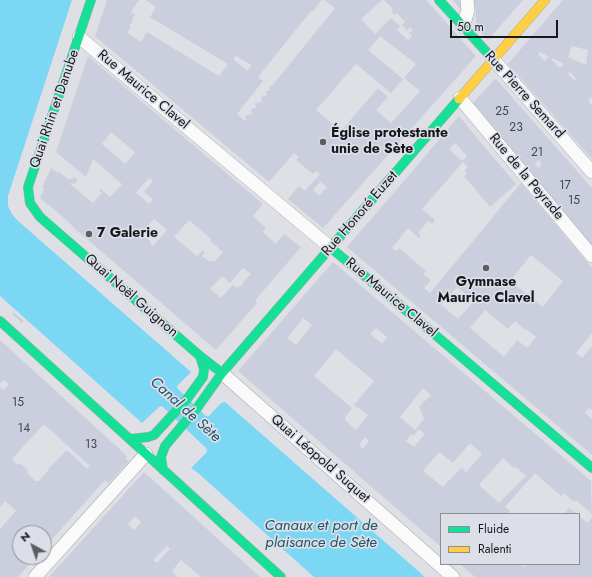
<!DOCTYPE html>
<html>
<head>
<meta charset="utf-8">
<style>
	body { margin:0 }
	#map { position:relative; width:592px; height:577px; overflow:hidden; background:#dfe0e5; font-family:Jost,sans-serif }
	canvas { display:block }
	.legend { position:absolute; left:440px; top:513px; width:140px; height:52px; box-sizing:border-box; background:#dcdee8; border:1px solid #8d8f96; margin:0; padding:5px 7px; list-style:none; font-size:12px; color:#17181b }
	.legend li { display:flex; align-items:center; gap:8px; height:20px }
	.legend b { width:20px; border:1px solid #8d8f96 }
	.north { position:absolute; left:12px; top:525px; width:40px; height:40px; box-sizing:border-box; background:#dcdee8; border:1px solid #8d8f96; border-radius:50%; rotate:320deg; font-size:11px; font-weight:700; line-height:16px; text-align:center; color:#17181b }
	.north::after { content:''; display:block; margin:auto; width:14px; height:18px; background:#5d5e62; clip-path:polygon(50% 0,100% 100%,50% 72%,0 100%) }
	.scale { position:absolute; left:450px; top:20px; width:108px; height:18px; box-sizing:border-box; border:2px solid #17181b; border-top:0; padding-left:5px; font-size:12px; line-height:14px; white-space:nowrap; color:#17181b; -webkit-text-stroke:3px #dcdee8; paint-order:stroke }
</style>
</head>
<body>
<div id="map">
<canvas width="592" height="577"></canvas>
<ul class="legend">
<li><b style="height:5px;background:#16e098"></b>Fluide</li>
<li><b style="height:5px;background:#ffcf43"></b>Ralenti</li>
</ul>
<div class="north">N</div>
<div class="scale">50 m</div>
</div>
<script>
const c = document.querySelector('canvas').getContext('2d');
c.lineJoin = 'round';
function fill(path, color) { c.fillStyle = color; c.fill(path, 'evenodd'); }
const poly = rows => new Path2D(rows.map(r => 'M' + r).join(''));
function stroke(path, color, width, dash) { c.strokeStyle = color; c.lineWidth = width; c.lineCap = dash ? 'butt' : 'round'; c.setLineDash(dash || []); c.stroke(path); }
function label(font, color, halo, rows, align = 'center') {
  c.font = font + ' Jost,sans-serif'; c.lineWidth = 3.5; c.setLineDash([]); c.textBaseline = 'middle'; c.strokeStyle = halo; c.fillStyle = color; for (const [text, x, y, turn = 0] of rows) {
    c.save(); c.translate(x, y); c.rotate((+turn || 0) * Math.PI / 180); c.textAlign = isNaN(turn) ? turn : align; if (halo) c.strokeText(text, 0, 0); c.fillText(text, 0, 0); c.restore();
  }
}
fill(poly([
	[0,0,72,0,8,196,8,206,12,214,17,220,191,372,177,386,177,388,206,416,209,416,221,403,225,402,425,577,314,577,198,473,191,468,206,453,207,451,206,448,163,407,161,406,159,407,142,423,0,296]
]), '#7cd7f4');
fill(poly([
	[107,0,139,0,131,12,135,15,132,20,133,20,129,27,131,27,127,33,141,42,147,32,219,76,228,64,150,17,156,7,146,0,322,0,312,12,311,11,258,77,263,81,237,114,246,122,245,116,252,114,251,109,256,108,255,103,262,102,261,97,267,95,266,91,270,90,269,86,272,86,335,8,324,0,382,0,361,19,375,34,391,18,400,26,397,30,408,40,412,36,409,33,413,30,410,27,407,31,402,25,405,22,397,13,395,15,391,11,393,9,384,0,426,0,476,56,323,228,288,199,299,186,305,191,320,174,316,171,313,174,296,160,299,157,294,153,269,182,96,37,95,36],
	[380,36,416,64,404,78,420,91,391,123,376,110,388,97,378,88,341,131,316,110,356,64,391,93,403,79,368,50],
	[236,56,252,65,247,71,233,59],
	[320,182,327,187,319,196,313,190],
	[453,0,460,0,463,8,461,10],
	[473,0,523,0,488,40,476,27,476,10],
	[563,0,592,0,592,76,591,81,592,81,592,97,588,100,592,106,592,159,508,64],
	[572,46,588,50,586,65,568,57],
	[540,52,549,57,544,61,538,54],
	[552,58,564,64,559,68,551,59],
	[570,72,577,80,575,81,568,74],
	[88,56,263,204,253,216,266,228,263,232,276,244,284,234,301,247,258,297,255,301,257,303,216,350,73,227,73,226,48,204,48,205,40,198,44,189,42,188,51,168,58,173,59,172,68,179,71,179,74,177,75,178,78,180,75,184,71,183,70,184,93,203,102,193,99,191,101,189,110,197,122,184,93,159,86,177,56,152],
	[111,132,135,152,125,164,102,144],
	[149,178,153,181,144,192,153,199,149,204,136,193],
	[154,219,167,230,153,246,150,243,151,242,141,233],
	[189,220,211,239,210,241,223,252,214,262,212,260,210,262,202,256,205,252,203,250,197,256,174,237],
	[243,268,251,274,242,283,243,284,241,286,240,285,237,288,233,285,221,298,210,289,222,276,230,283],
	[496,79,592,188,592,248,472,104,494,80],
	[539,160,542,165,538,168,535,164],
	[459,116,482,144,516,184,490,207,464,176,467,174,465,171,468,167,463,162,422,209,435,220,432,224,428,221,418,233,421,236,419,238,408,228,392,248,396,251,399,248,426,271,423,274,431,280,424,288,430,293,521,183,592,268,592,333,576,353,582,358,592,346,592,410,589,408,585,413,592,419,592,455,347,247,398,188],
	[455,143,467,156,462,161,449,149],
	[531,255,563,281,543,307,510,281],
	[457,287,474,301,458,319,441,305],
	[485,310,508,329,515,321,525,330,526,329,536,337,527,348,517,340,504,357,470,328],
	[333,262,591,481,592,514,576,500,574,502,564,493,561,496,535,473,505,507,510,511,507,514,441,514,441,547,238,371],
	[303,318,312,325,296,345,287,338],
	[376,328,387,337,382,344,370,334],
	[336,349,374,381,354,405,368,415,356,430,345,420,346,416,352,408,314,376],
	[423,388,430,394,431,397,426,398,427,400,422,402,423,405,419,406,424,419,415,430,400,417],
	[419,429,425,434,414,447,406,441,411,434,413,436],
	[365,437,369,441,363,449,359,445],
	[470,443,482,454,466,472,461,468,443,487,423,471,439,452,453,463],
	[503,458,514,468,516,467,526,476,499,503,479,485],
	[13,312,24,321,22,323,12,314],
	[0,340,127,456,125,458,129,461,109,483,105,480,44,548,44,533,20,533,20,557,36,557,18,577,0,577,0,529,16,511,5,501,0,507,0,387,3,390,9,384,4,380,0,384],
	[44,424,56,435,90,466,87,469,67,450,48,469,49,470,39,481,35,481,27,473,28,471,20,463,18,465,12,459],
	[144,472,227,547,260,577,201,577,181,560,172,571,178,577,49,577],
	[135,516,141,522,134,530,128,524],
	[167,546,170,549,157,563,153,560],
	[569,508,577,514,565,514],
	[579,516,588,523,592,517,592,577,475,577,460,564,520,564,524,567,526,564,579,564]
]), '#cacedd');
const street = poly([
	[463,27,468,10,467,0],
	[79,37,331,248],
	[493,59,592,172],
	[460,98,592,256],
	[222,373,453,577],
	[35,577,146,454]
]);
const fast = poly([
	[91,0,28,187,30,203,40,217,200,356,222,373],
	[439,0,493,59],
	[331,248,433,333,592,468],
	[0,321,281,577],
	[130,439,148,437,154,435,187,399,203,377,204,369,200,356],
	[163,470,161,457,165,446,197,408,222,373,459,99]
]);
const slow = poly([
	[459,99,545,0]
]);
stroke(street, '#a9aaae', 14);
stroke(fast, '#a9aaae', 10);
stroke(slow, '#a9aaae', 10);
stroke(street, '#fafafb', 13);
stroke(fast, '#16e098', 9);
stroke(slow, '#ffcf43', 9);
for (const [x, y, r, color] of [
	[323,142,4,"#5d5e62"],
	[89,234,4,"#5d5e62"],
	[486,268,4,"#5d5e62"]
]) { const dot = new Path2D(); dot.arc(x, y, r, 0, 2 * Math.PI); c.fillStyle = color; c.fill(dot); stroke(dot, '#dcdee8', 1.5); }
label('12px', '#45464c', null, [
	["25",502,112],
	["23",516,128],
	["21",537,153],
	["17",565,186],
	["15",574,201],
	["15",18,403],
	["14",24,429],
	["13",91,445]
]);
label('14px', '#17181b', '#dcdee8', [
	["Rue Maurice Clavel",143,90,40],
	["Rue Pierre Semard",524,95,48],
	["Quai Rhin et Danube",55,109,-71],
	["Rue de la Peyrade",526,177,50],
	["Rue Honoré Euzet",360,214,-49],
	["Quai Noël Guignon",131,296,41],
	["Rue Maurice Clavel",391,298,40],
	["Quai Léopold Suquet",320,459,41]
]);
label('bold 14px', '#17181b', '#dcdee8', [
	["Église protestante",331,134],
	["unie de Sète",331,150],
	["7 Galerie",97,234],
	["Gymnase",486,283,"center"],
	["Maurice Clavel",486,299,"center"]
], 'left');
label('italic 15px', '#225768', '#dcdee8', [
	["Canal de Sète",185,410,42],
	["Canaux et port de",321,526],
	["plaisance de Sète",321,543]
]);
</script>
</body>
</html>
